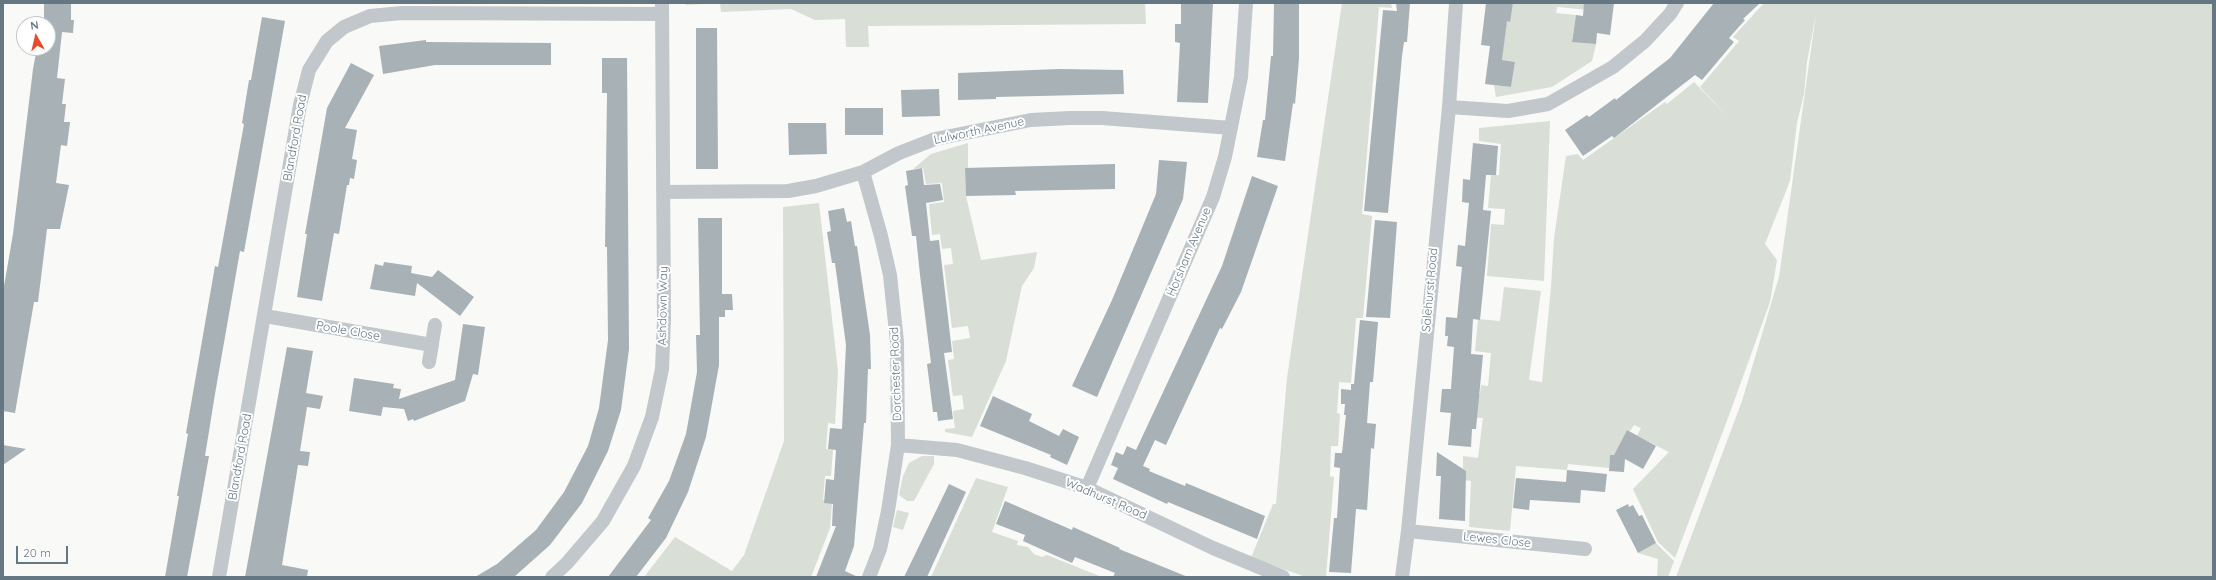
<!DOCTYPE html>
<html>
<head>
<meta charset="utf-8">
<style>
	body { margin:0 }
	#map { position:relative; width:2216px; height:580px; overflow:hidden; background:#f9f9f7; font-family:Quicksand,sans-serif }
	canvas { display:block }
	.frame { position:absolute; inset:0; border:4px solid #647782; pointer-events:none }
	.north { position:absolute; left:16px; top:16px; width:40px; height:40px; box-sizing:border-box; background:#fff; border:1px solid #c1c9cd; border-radius:50%; rotate:352deg; font-size:11px; font-weight:700; line-height:16px; text-align:center; color:#647782 }
	.north::after { content:''; display:block; margin:auto; width:14px; height:18px; background:#e74929; clip-path:polygon(50% 0,100% 100%,50% 72%,0 100%) }
	.scale { position:absolute; left:16px; top:546px; width:52px; height:18px; box-sizing:border-box; border:2px solid #647782; border-top:0; padding-left:5px; font-size:12px; line-height:14px; white-space:nowrap; color:#647782; -webkit-text-stroke:3px #fff; paint-order:stroke }
</style>
</head>
<body>
<div id="map">
<canvas width="2216" height="580"></canvas>
<div class="frame"></div>
<div class="north">N</div>
<div class="scale">20 m</div>
</div>
<script>
const c = document.querySelector('canvas').getContext('2d');
c.lineJoin = 'round';
function fill(path, color) { c.fillStyle = color; c.fill(path, 'evenodd'); }
const poly = rows => new Path2D(rows.map(r => 'M' + r).join(''));
function stroke(path, color, width, dash) { c.strokeStyle = color; c.lineWidth = width; c.lineCap = dash ? 'butt' : 'round'; c.setLineDash(dash || []); c.stroke(path); }
function label(font, color, halo, rows, align = 'center') {
  c.font = font + ' Quicksand,sans-serif'; c.lineWidth = 4; c.setLineDash([]); c.textBaseline = 'middle'; c.strokeStyle = halo; c.fillStyle = color; for (const [text, x, y, turn = 0] of rows) {
    c.save(); c.translate(x, y); c.rotate((+turn || 0) * Math.PI / 180); c.textAlign = isNaN(turn) ? turn : align; if (halo) c.strokeText(text, 0, 0); c.fillText(text, 0, 0); c.restore();
  }
}
fill(poly([
	[686,3,1145,3,1146,24,868,26,869,47,846,47,845,19,815,20,791,9,721,12,720,3,686,5],
	[1342,3,1391,3,1392,8,1379,7,1362,214,1372,216,1363,318,1356,318,1351,383,1339,382,1337,413,1340,414,1338,446,1331,446,1330,476,1334,477,1326,577,1306,577,1251,558,1273,504,1276,504,1287,378],
	[1513,3,1601,3,1600,11,1557,7,1556,13,1576,15,1572,41,1596,44,1592,61,1552,87,1496,97,1494,85,1511,87,1515,62,1502,60,1506,24,1507,21,1509,21],
	[1764,3,2213,3,2213,577,1676,577,1742,401,1779,277,1816,14,1807,62,1804,94,1797,123,1790,181,1765,244,1777,260,1770,302,1728,418,1675,558,1658,542,1633,489,1669,452,1637,436,1641,428,1634,425,1630,431,1627,430,1614,455,1610,455,1609,468,1568,464,1567,470,1516,466,1510,531,1469,527,1471,481,1464,480,1466,471,1463,469,1463,456,1478,458,1483,418,1465,417,1468,393,1480,394,1481,385,1488,386,1491,353,1475,351,1478,319,1500,321,1504,287,1541,291,1529,380,1542,382,1551,287,1554,238,1566,156,1578,154,1583,160,1665,102,1667,104,1694,82,1731,120,1700,87,1739,41,1733,37],
	[1550,121,1544,281,1487,276,1491,224,1504,225,1505,209,1488,208,1491,175,1499,175,1501,144,1479,141,1479,128],
	[968,143,968,168,965,168,966,196,981,260,1037,252,1034,268,1022,286,1006,361,972,437,945,432,945,429,955,428,953,411,964,409,962,395,953,396,952,390,948,360,954,359,952,341,970,338,968,326,952,328,944,265,953,264,951,248,942,249,940,234,932,235,929,204,944,202,942,183,926,184,923,168,913,169,931,154],
	[819,203,838,372,835,424,828,423,826,449,833,450,831,476,825,476,823,500,832,503,830,528,811,577,644,577,675,537,732,571,744,555,784,441,783,207],
	[922,456,934,456,934,464,914,501,907,501,899,495,903,476,909,463],
	[976,478,1008,487,992,532,1018,541,1017,545,1028,547,1034,554,1042,557,1047,555,1102,577,931,577],
	[897,510,909,513,903,530,893,527],
	[1656,543,1674,561,1668,577,1657,577,1658,559,1638,553]
]), '#d9ded6');
fill(poly([
	[44,3,71,3,71,20,74,20,73,33,62,32,57,78,65,79,62,104,66,104,64,122,70,122,67,146,61,145,56,183,69,185,60,229,47,229,38,302,34,302,15,413,3,411,3,292,13,234,33,69,37,48,48,48,48,24,40,24,40,22,44,23],
	[1181,3,1213,3,1208,103,1177,102,1180,43,1175,42,1175,24,1181,24],
	[1274,3,1299,3,1299,59,1295,104,1293,103,1285,161,1257,157,1263,120,1265,120,1271,56,1273,56],
	[1396,3,1410,3,1407,42,1404,42,1402,56,1388,213,1364,211,1383,10,1397,11],
	[1486,3,1513,3,1510,22,1507,21,1502,60,1515,62,1511,87,1485,84,1490,46,1481,45],
	[1584,3,1614,3,1610,35,1597,33,1596,44,1572,42,1576,15,1583,16],
	[1714,3,1760,3,1743,19,1745,20,1729,38,1734,42,1702,80,1695,75,1614,138,1612,136,1583,156,1565,130,1587,115,1589,117,1615,98,1616,100,1670,58],
	[262,17,285,21,244,252,240,251,215,394,205,456,209,456,200,507,187,577,165,577,179,496,177,496,188,434,186,433,215,266,218,267,244,124,242,123,249,80,251,80],
	[696,28,717,28,718,169,696,169],
	[426,40,426,42,551,43,551,65,435,65,383,74,379,46],
	[602,58,627,58,629,349,621,410,608,451,582,503,550,545,514,577,475,577,497,564,536,530,564,492,588,446,599,408,608,340,607,247,605,247,607,93,602,93],
	[351,63,374,75,345,128,357,130,352,159,357,160,354,179,350,178,349,185,347,185,339,234,334,233,322,301,297,297,307,234,305,234,327,108],
	[1059,69,1123,70,1124,94,996,97,996,99,958,100,958,73],
	[939,89,940,116,902,117,901,90],
	[845,108,883,108,883,135,845,135],
	[788,123,826,123,827,154,789,155],
	[1473,143,1498,146,1496,175,1486,175,1483,210,1491,211,1480,320,1473,319,1471,354,1483,355,1476,429,1472,429,1471,447,1448,445,1451,413,1440,412,1442,389,1451,389,1454,347,1447,346,1448,336,1445,336,1446,317,1457,318,1462,267,1456,266,1458,245,1465,246,1469,203,1462,202,1463,179,1470,180],
	[1159,160,1187,162,1183,199,1097,397,1072,386,1112,300,1156,194],
	[1115,164,1115,189,1015,191,1016,195,966,196,965,168],
	[922,168,924,185,940,184,943,200,926,203,930,241,939,240,952,352,944,353,953,419,938,421,937,412,933,412,927,364,931,363,920,275,916,236,912,236,905,186,908,185,906,171],
	[1252,176,1278,186,1241,292,1222,329,1220,328,1166,445,1155,440,1143,466,1150,469,1149,471,1185,486,1186,483,1265,516,1257,539,1168,502,1167,504,1113,479,1118,468,1111,465,1116,452,1123,455,1127,446,1136,450,1222,266],
	[844,208,847,222,851,221,855,246,857,246,870,335,871,369,868,369,866,423,864,423,854,546,845,571,858,577,816,577,836,526,832,526,833,504,824,503,826,479,834,480,836,450,828,449,830,428,842,429,846,345,835,263,832,263,827,232,831,231,828,211],
	[698,218,722,218,722,294,732,294,733,310,725,310,725,317,719,317,719,365,706,437,688,492,666,538,636,577,608,577,651,520,648,518,669,481,686,434,697,372,696,335,700,335],
	[1375,220,1397,222,1390,318,1366,317],
	[384,262,412,266,411,273,432,277,438,270,474,297,460,316,417,283,415,296,370,289,375,264,383,266],
	[1360,320,1378,322,1373,382,1370,382,1367,423,1376,424,1374,449,1371,448,1367,510,1356,509,1351,573,1329,572,1334,518,1337,518,1340,468,1334,467,1335,453,1342,453,1346,415,1344,415,1345,404,1341,404,1341,389,1351,390,1351,384,1354,384],
	[463,324,485,327,478,375,473,374,465,401,414,421,413,419,408,421,404,409,383,407,381,416,349,411,354,378,394,384,393,388,401,389,399,399,455,380],
	[287,347,313,351,306,393,323,396,320,409,307,407,300,451,310,452,308,466,298,465,282,565,308,570,307,577,245,577],
	[993,396,1032,414,1029,421,1059,436,1063,429,1079,437,1067,465,1050,457,1051,455,980,426],
	[1627,430,1656,446,1643,469,1625,459,1624,472,1609,471,1610,455,1614,455],
	[3,445,26,449,3,465],
	[1437,452,1466,471,1465,521,1439,519,1441,476,1436,476],
	[1567,470,1607,474,1605,492,1581,490,1580,503,1530,500,1529,510,1513,508,1516,478,1566,482],
	[949,484,966,492,927,577,904,577],
	[1005,501,1072,530,1073,527,1120,548,1119,549,1188,577,1113,577,1115,573,1075,557,1072,563,1023,541,1025,535,996,524],
	[1628,504,1629,507,1633,505,1639,516,1642,515,1656,543,1638,553,1616,510]
]), '#a7b1b6');
stroke(poly([
	[1449,107,1508,111,1548,104,1613,67,1645,41,1670,14,1677,3],
	[863,172,881,236,890,275,897,342,898,445,888,511,880,549,869,577],
	[663,192,788,191,816,186,863,172,899,153,935,139,1031,120,1070,118,1102,118,1231,128],
	[265,316,432,345],
	[429,362,435,325],
	[898,445,957,450,1025,468,1087,488,1213,548,1283,577],
	[1087,488,1213,197,1225,157,1241,77,1246,3],
	[1408,531,1585,549],
	[219,577,300,105,309,70,327,41,344,27,370,16,402,13,662,14],
	[552,577,567,563,603,521,634,466,652,417,662,369,664,319,662,3],
	[1402,577,1408,531,1449,107,1456,3]
]), '#c2c7cb', 14);
label('12px', '#647782', '#fff', [
	["Lulworth Avenue",979,131,-12],
	["Blandford Road",295,138,-80],
	["Horsham Avenue",1189,252,-67],
	["Salehurst Road",1430,290,-85],
	["Ashdown Way",663,306,-89],
	["Poole Close",348,331,10],
	["Dorchester Road",896,374,-92],
	["Blandford Road",240,457,-80],
	["Wadhurst Road",1106,499,23],
	["Lewes Close",1497,540,6]
]);
</script>
</body>
</html>
